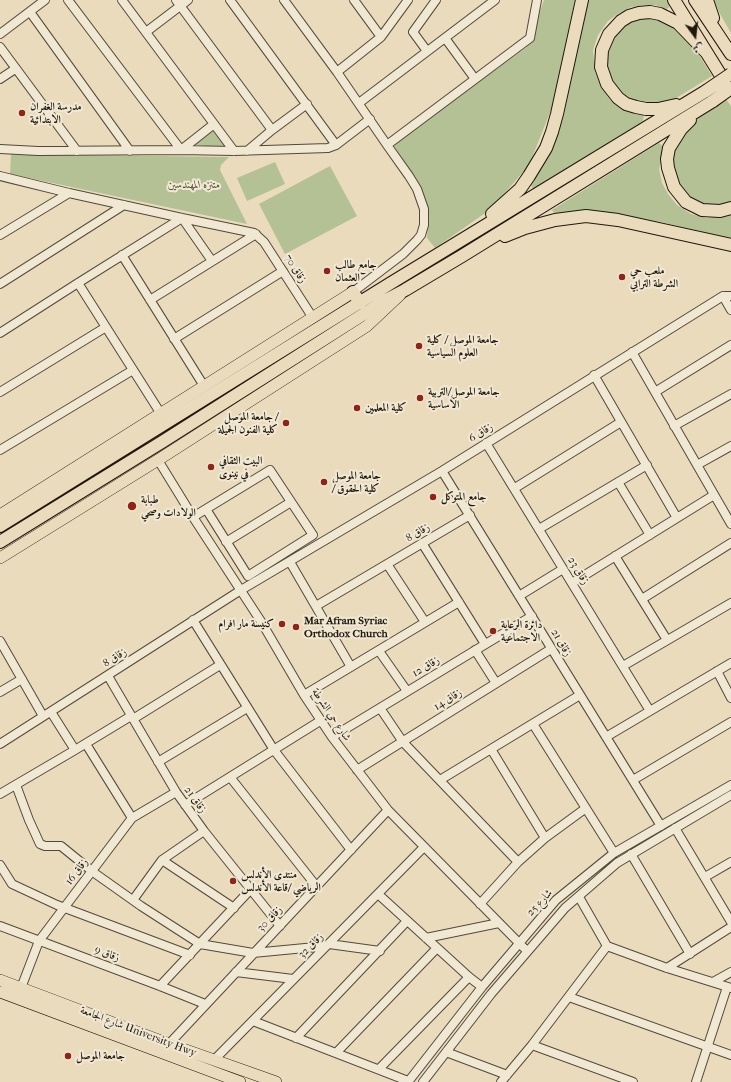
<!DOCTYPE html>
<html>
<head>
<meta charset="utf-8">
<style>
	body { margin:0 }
	#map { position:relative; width:731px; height:1082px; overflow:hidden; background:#eadbbd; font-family:"IM FELL French Canon",Amiri,serif }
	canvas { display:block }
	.north { position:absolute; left:675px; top:16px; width:40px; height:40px; -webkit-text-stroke:3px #f1e8d4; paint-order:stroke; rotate:165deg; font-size:11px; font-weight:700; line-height:16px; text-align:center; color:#21180d }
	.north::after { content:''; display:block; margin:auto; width:14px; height:18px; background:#21180d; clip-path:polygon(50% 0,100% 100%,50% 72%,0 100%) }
</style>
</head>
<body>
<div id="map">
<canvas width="731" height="1082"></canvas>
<div class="north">ش</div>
</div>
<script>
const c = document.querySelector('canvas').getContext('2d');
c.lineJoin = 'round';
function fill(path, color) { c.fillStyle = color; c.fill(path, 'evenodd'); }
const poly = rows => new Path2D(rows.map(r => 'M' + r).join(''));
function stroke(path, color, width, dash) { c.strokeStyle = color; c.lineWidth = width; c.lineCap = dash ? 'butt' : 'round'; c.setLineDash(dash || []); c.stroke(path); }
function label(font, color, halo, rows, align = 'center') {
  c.font = font + ' "IM FELL French Canon",Amiri,serif'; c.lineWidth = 4; c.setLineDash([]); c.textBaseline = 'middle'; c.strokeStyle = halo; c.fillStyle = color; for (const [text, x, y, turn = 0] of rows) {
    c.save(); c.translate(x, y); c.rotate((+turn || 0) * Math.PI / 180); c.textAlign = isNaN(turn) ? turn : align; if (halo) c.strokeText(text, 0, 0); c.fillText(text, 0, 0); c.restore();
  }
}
fill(poly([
	[544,0,575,0,553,105,529,165,491,209,435,248,427,238,428,219,421,188,393,144,527,47],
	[588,0,667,0,671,5,666,10,656,5,645,5,631,7,619,13,608,21,598,35,593,50,595,72,601,86,610,100,623,109,644,113,643,121,533,189,530,183,541,169,555,142,564,115],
	[714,0,731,0,731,33,719,12],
	[658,14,686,34,712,76,673,100,648,105,625,98,617,91,607,71,607,59,609,45,617,31,629,20],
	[726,99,731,106,731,203,710,206,698,202,687,196,670,168,670,155,688,124],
	[214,130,226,146,191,147],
	[659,143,664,147,659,169,662,183,668,194,677,205,691,214,707,218,731,214,731,239,661,222,603,213,557,216,552,210],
	[11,154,229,157,221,165,220,170,247,224,10,174],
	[275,162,285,184,247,201,237,178],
	[330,166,357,216,285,254,259,204]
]), '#b3c194');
const minor = poly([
	[68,0,181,150,214,124],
	[122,0,234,151],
	[176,0,272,130],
	[230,0,336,145],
	[284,0,337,72,387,145,409,176,417,189,424,209,424,225,421,235,417,240,403,254,353,292],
	[354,0,381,37],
	[30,12,130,151],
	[146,32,188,0],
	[0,34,45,0],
	[445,38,475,79],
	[0,47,77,151],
	[427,51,413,32,436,0],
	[337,72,381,37,408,0],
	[0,79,15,69],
	[359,103,495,0],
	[387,145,530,38,537,0],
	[0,149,38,151,181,150,234,151,328,148,336,145,370,119],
	[247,151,272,130,307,104],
	[0,176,69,193,182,218,254,233,264,242,313,318],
	[0,235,69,193],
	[122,255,204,386],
	[78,283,161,414],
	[0,284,124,205],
	[723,296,731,310],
	[150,300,256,234],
	[0,333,78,283,182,218,212,261],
	[174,339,283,271],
	[632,352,731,524],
	[594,375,677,518],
	[0,392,106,327],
	[655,392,731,345],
	[674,426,731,394],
	[486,443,650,711],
	[0,450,133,370],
	[158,460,193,517,262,623,304,695,332,737,388,810,519,943,527,951],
	[697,465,731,446],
	[442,471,661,826],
	[618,482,650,535],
	[515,488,621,422],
	[193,517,206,509,270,470,313,535,248,576,206,509],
	[539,529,647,465],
	[226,542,291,502],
	[422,543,485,644],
	[615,556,667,640],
	[290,562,351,667],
	[387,564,425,622],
	[572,583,714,495],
	[519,596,563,569],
	[642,599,731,543],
	[316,606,470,515],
	[193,620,274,750,351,850],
	[0,641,43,716],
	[475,650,496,683],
	[379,651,407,691],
	[623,666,731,603],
	[717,671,731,698],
	[108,676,176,792,204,831,280,926],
	[0,692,22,679],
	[304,695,459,602],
	[380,708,403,742,518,862],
	[51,712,75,750],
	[133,719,220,665],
	[533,724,614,853],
	[332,737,532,616],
	[606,737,731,663],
	[0,744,241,590,442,471,723,296,731,296],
	[86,744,132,818],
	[491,749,545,838],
	[158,762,247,708],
	[357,770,551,649],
	[230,777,317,887],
	[440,780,580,695],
	[633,780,731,722],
	[16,785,29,820,40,844,45,846,61,846,93,872,141,906,200,944,253,953,326,946],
	[0,794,75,750,131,716],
	[185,805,320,721],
	[675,828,731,922],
	[631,854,690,954],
	[162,860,234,908],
	[0,865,12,884,57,905,190,955],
	[705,877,731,862],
	[378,894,469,977,482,987],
	[579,897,607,946,667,968,731,988],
	[133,900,162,860,204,831],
	[480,904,518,862,545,838,586,808],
	[0,926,160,986,205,1004],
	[426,938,499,923],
	[329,944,380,951],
	[667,968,731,927],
	[236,972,293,979],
	[713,982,731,972],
	[160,986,251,889],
	[21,988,39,941,132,818,176,792],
	[569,997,731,1055],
	[253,1021,408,1081],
	[296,1038,407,921],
	[169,1044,388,810],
	[532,1045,633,1082],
	[446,1052,507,1075],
	[336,1053,437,948],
	[214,1060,424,847],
	[379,1069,469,977],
	[408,1082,482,987,556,900,614,853,731,785],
	[423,1082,491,994,565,908,617,863,731,795],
	[501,1082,532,1045,607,946],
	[696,1082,727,987]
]);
const major = poly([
	[0,515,353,292],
	[0,558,158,460,367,326,400,295],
	[0,980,169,1044,276,1082],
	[0,992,240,1082]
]);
const highway = poly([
	[674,0,728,87],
	[695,0,731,54],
	[707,0,713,18],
	[676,105,658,109,646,109,636,107,626,104,618,98,607,84,601,67,602,50,609,34,621,21,629,16,639,13,650,12,660,14,678,23,706,52],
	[690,120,681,129,669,148,667,159,668,168,674,187,686,202,702,210,720,211,731,208],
	[492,214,520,189,529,176,546,148,552,132,557,114,582,0],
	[505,236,525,228,555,220,586,216,618,220,731,245],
	[353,292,360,303],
	[0,526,391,283,706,91],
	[0,542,162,442,386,300,405,290,462,256,713,101]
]);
stroke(minor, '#534939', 10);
stroke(major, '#21180d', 12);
stroke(highway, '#21180d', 14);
stroke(minor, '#f1e8d4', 8);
stroke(major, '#eadbbd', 11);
stroke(highway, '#eadbbd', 12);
const highwayBridge = poly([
	[706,91,731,74],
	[713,101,731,88]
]);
stroke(highwayBridge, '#21180d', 14, []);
stroke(highwayBridge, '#eadbbd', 12);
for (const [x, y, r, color] of [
	[22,113,4,"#8f2418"],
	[327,271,4,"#8f2418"],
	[622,277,4,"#8f2418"],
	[419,346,4,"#8f2418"],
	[420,398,4,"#8f2418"],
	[357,408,4,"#8f2418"],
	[286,423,4,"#8f2418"],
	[211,467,4,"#8f2418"],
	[324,482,4,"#8f2418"],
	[433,497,4,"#8f2418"],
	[132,506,5,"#8f2418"],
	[282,624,4,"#8f2418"],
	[296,627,4,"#8f2418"],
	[493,631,4,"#8f2418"],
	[233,881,4,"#8f2418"],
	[68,1056,4,"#8f2418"]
]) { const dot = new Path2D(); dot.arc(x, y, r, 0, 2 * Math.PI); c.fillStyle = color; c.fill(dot); stroke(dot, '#f1e8d4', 1.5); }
label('bold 11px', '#21180d', '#f1e8d4', [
	["مدرسة الغفران",30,107],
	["الابتدائية",30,120],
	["جامع طالب",335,265],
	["العثمان",335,278],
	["ملعب حي",630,271],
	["الشرطة الترابي",630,284],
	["جامعة الموصل / كلية",427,340],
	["العلوم السياسية",427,353],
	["جامعة الموصل/التربية",428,392],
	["الاساسية",428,405],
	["كلية المعلمين",365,408],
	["جامعة الموصل /",278,417,"right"],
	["كلية الفنون الجميلة",278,430,"right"],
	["البيت الثقافي",219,461],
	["في نينوى",219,474],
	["جامعة الموصل",332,476],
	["/ كلية الحقوق",332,489],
	["جامع المتوكل",441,497],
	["طبابة",141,500],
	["الولادات وصحي",141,513],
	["Mar Afram Syriac",304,621],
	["Orthodox Church",304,634],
	["كنيسة مار افرام",274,624,"right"],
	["دائرة الرعاية",501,625],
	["الاجتماعية",501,638],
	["منتدى الأندلس",241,875],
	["الرياضي /قاعة الأندلس",241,888],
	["جامعة الموصل",76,1056]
], 'left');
label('italic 11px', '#4d4b36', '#f1e8d4', [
	["متنزه المهندسين",194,185]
]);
label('11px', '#21180d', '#f1e8d4', [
	["زقاق 70",295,269,57],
	["زقاق 6",481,433,-32],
	["زقاق 8",418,533,-31],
	["زقاق 23",578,571,58],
	["زقاق 21",561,643,59],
	["زقاق 8",115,658,-33],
	["زقاق 12",426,667,-31],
	["زقاق 14",448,700,-32],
	["شارع حي الشرطة",331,715,56],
	["زقاق 21",195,800,54],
	["زقاق 16",77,872,-53],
	["شارع 25",540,903,-47],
	["زقاق 30",270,919,-46],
	["زقاق 32",311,946,-45],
	["زقاق 9",107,954,21],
	["شارع الجامعة University Hwy",138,1032,21]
]);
</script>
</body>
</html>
